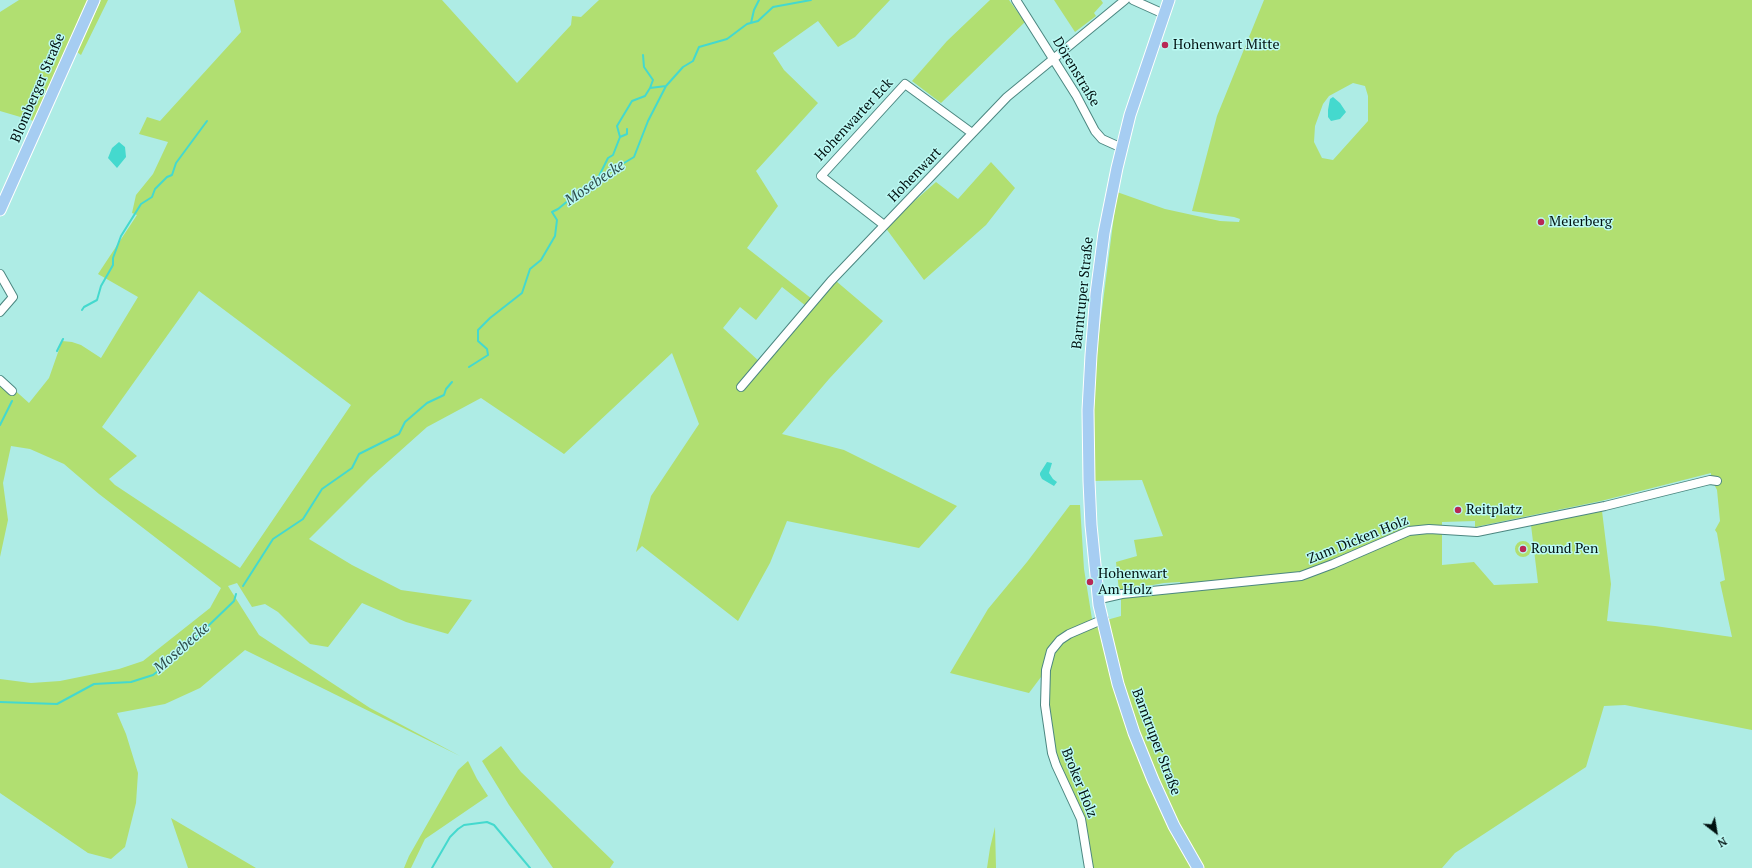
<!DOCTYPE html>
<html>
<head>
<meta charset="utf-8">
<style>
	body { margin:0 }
	#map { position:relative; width:1752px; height:868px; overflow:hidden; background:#aeece5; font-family:"PT Serif",serif }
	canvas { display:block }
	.north { position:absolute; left:1696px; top:812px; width:40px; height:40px; -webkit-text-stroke:3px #bbf9f3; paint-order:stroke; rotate:149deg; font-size:11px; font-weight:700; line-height:16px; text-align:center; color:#001110 }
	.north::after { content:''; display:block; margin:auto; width:14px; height:18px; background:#001110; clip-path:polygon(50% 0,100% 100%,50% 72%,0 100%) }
</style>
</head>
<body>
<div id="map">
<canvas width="1752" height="868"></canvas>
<div class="north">N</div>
</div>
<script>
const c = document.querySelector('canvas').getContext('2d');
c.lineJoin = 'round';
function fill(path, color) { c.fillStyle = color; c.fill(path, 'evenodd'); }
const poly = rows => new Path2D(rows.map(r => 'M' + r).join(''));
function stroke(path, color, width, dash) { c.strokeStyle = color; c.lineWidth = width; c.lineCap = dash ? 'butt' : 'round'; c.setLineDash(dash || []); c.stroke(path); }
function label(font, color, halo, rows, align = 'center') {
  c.font = font + ' "PT Serif",serif'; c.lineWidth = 3; c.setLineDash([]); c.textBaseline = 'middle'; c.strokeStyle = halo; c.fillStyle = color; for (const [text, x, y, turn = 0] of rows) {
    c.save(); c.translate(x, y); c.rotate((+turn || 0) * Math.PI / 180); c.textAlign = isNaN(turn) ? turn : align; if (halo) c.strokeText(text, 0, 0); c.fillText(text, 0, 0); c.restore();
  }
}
fill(poly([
	[19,0,90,0,34,121,0,111,0,12],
	[101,0,108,0,81,55,77,52],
	[234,0,442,0,517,83,571,25,572,16,581,17,599,0,890,0,855,37,838,47,818,21,773,53,784,70,818,103,756,171,778,206,747,248,812,299,806,306,782,287,756,320,740,307,723,328,761,363,836,281,883,321,829,379,782,434,844,450,957,506,919,548,787,521,770,563,738,621,642,546,636,552,651,496,699,424,672,353,564,454,481,398,427,427,371,477,309,539,352,565,401,590,472,600,448,634,406,622,362,603,328,647,310,644,278,612,265,604,252,607,237,583,228,586,259,635,370,708,460,756,245,650,200,688,165,704,117,713,126,734,138,773,136,803,125,847,111,859,88,853,0,793,0,679,31,683,60,681,119,669,143,661,210,608,221,588,99,494,64,464,30,449,11,446,3,483,8,520,0,557,0,377,29,403,49,378,62,341,72,342,81,345,101,358,138,297,98,274,137,215,132,213,136,195,153,174,168,142,139,134,147,117,160,121,241,32],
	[199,291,351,405,240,568,115,485,109,479,137,456,102,427],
	[990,0,1009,0,1025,22,941,103,912,81,947,41],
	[1054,0,1101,0,1103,3,1094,13,1096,16,1075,32],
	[1264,0,1752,0,1752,730,1625,705,1604,706,1586,767,1455,853,1442,868,1090,868,1086,835,1057,765,1048,717,1047,671,1054,649,1073,634,1096,623,1121,616,1121,593,1181,586,1180,582,1164,583,1119,591,1116,562,1137,556,1134,540,1163,536,1142,480,1091,481,1096,357,1117,192,1165,209,1220,221,1239,222,1240,219,1234,217,1192,211,1217,116],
	[1353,83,1365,86,1368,96,1368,121,1333,160,1322,158,1314,142,1315,126,1323,104,1329,96],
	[1711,473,1711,478,1717,490,1720,521,1715,530,1717,533,1725,580,1720,582,1732,637,1655,626,1607,621,1611,584,1602,511,1531,525,1538,583,1494,585,1474,562,1442,565,1442,522,1475,521,1475,527,1601,501],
	[991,162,1015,188,986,225,924,280,885,227,936,182,958,199],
	[1070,505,1080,505,1084,569,1092,619,1060,638,1044,673,1029,693,950,673,988,609,1027,562],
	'1515 549a8 8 0 1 1 16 0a8 8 0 1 1-16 0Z',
	[501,746,521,772,614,862,610,868,553,868,509,805,482,761],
	[468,761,477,779,488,796,425,839,411,868,404,868,409,856,458,770],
	[171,818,256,868,188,868],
	[995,827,996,868,987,868,990,848]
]), '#b1df71');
fill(poly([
	[1333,97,1340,103,1346,112,1340,119,1331,121,1328,117,1328,110,1330,99],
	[119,142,125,147,126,157,117,168,108,158,112,148],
	[1047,462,1052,463,1049,473,1053,479,1057,482,1054,486,1042,479,1040,475,1040,473]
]), '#44d9ce');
stroke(poly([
	[751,23,754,10,759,0],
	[643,55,644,67,653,80,650,88],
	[620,137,627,134,627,129],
	[598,178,608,158,613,155,620,137,617,126,632,101,645,96,650,88,666,86],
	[82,310,84,307,97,300,101,286,113,265,113,258,121,236,141,204,152,197,155,189,167,177,172,175,176,163,207,121],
	[57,351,63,339],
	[469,367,488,355,487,349,478,341,478,330,490,318,522,293,530,269,541,260,555,236,557,220,552,212,558,209,586,186,634,157,648,121,666,86,683,67,693,61,699,47,727,39,747,24,758,21,773,7,811,0],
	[0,425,12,401],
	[243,586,273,539,303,519,322,489,352,468,359,454,399,434,405,422,427,403,444,395,446,389,452,382],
	[0,702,57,704,94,684,131,682,153,675,177,656,234,601,236,594],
	[432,868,450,837,458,829,464,825,487,822,494,825,530,868]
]), '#44d9ce', 2);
const minor = poly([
	[1016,0,1076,95,1095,131,1102,139,1122,148],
	[1133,0,1164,14],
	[884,225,821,176,905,84,972,133],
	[0,274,13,297,0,312],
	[0,380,12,391],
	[741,387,831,281,1007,97,1125,0],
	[1100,599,1122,594,1301,576,1333,564,1409,531,1429,529,1477,532,1605,506,1710,480,1717,481],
	[1089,868,1081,819,1056,765,1052,753,1045,705,1046,670,1051,651,1060,640,1069,634,1104,619]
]);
const major = poly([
	[1169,0,1130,115,1117,168,1104,233,1096,294,1091,355,1088,410,1089,481,1091,525,1099,605,1118,684,1134,733,1153,780,1174,826,1198,868],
	[0,210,94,0]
]);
stroke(minor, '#4c8781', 10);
stroke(major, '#fff', 13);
stroke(minor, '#fff', 8);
stroke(major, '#a6cdf2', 11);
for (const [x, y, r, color] of [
	[1165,45,4,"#b82856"],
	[1541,222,4,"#b82856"],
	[1458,510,4,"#b82856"],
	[1523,549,4,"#b82856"],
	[1090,582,4,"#b82856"]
]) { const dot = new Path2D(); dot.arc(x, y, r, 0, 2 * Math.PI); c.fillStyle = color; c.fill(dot); stroke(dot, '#bbf9f3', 1.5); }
label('14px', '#001110', '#bbf9f3', [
	["Hohenwart Mitte",1173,45],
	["Meierberg",1549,222],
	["Reitplatz",1466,510],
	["Round Pen",1531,549],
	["Hohenwart",1098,574],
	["Am Holz",1098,590]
], 'left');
label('14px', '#001110', '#bbf9f3', [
	["Dörenstraße",1076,72,59],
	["Blomberger Straße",38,88,-67],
	["Hohenwarter Eck",854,120,-47],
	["Hohenwart",915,175,-46],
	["Barntruper Straße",1083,293,-84],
	["Zum Dicken Holz",1358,540,-22],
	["Barntruper Straße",1156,742,69],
	["Broker Holz",1079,783,68]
]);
label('italic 15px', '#2f4e4b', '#bbf9f3', [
	["Mosebecke",595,183,-34],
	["Mosebecke",182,648,-41]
]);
</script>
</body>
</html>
